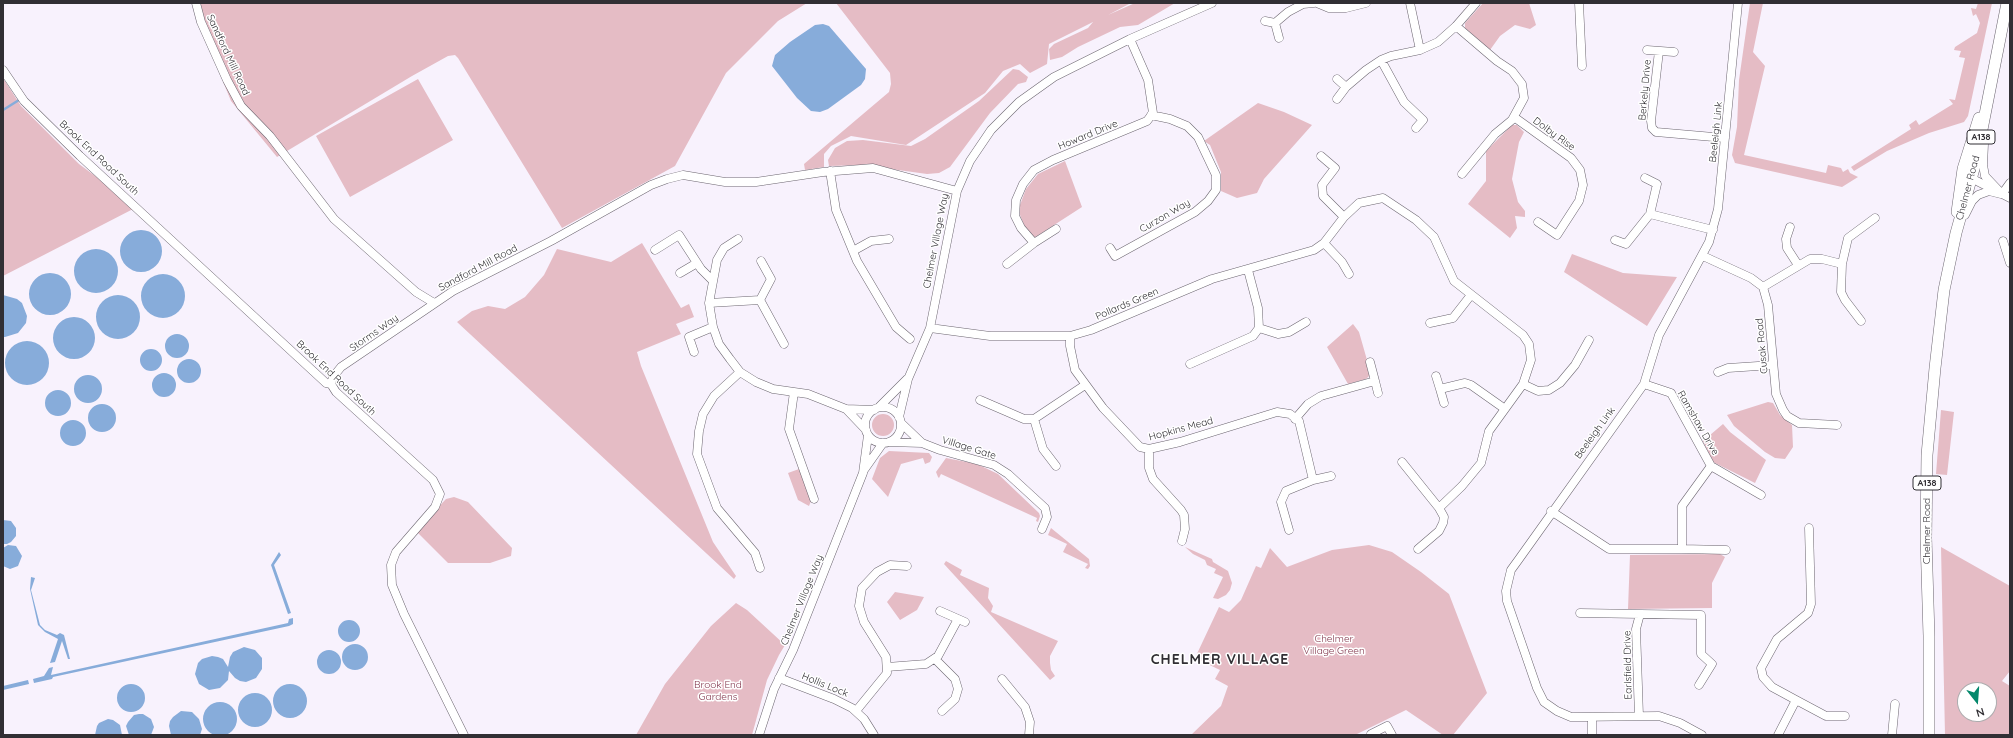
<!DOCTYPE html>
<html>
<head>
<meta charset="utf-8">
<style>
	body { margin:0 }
	#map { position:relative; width:2013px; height:738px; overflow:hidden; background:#f8f2fd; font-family:Quicksand,sans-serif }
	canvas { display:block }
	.frame { position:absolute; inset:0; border:4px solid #312f34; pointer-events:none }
	.north { position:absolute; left:1957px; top:682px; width:40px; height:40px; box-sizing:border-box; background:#fff; border:1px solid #adacae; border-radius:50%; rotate:163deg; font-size:11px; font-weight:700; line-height:16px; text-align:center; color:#312f34 }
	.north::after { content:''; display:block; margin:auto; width:14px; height:18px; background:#05886c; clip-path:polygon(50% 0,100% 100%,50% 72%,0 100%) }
</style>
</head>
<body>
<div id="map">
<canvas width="2013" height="738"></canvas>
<div class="frame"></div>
<div class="north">N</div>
</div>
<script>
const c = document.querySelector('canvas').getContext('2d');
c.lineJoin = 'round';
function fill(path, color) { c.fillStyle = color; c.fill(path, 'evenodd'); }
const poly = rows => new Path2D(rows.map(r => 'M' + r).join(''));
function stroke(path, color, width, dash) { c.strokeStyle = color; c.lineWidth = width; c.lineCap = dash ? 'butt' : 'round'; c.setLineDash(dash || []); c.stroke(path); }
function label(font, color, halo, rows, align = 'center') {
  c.font = font + ' Quicksand,sans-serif'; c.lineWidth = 3; c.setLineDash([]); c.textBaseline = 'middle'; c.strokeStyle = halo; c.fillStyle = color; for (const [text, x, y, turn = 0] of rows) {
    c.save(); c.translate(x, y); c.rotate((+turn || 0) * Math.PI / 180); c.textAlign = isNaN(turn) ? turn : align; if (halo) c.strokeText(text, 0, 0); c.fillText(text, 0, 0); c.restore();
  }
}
fill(poly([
	[194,3,807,3,778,21,726,73,675,166,562,228,458,58,455,55,448,56,412,76,277,157,231,101,199,23],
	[836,3,1131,3,1108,15,1135,3,1175,3,1138,25,1120,27,1078,47,1062,57,1050,60,1049,49,1054,44,1088,28,1093,22,1049,44,1047,64,1030,73,1020,64,1003,71,985,93,906,145,851,136,831,146,824,154,824,167,805,170,804,164,889,92,891,84,890,73],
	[1483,3,1529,3,1536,25,1530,29,1515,25,1500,36,1490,50,1465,28,1465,23],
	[1750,3,1763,3,1753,52,1765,66,1744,155,1826,173,1828,165,1841,168,1843,172,1848,169,1850,173,1858,177,1842,187,1735,163,1732,155,1737,127,1739,80],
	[1978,3,1992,3,1968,116,1964,122,1929,133,1887,151,1854,171,1851,167,1911,129,1909,125,1916,120,1919,125,1953,104,1949,99,1955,100,1965,58,1959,57,1961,51,1954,50,1955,47,1977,33,1980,23,1976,14,1973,16,1971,8,1976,9],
	[1013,69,1019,70,1028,77,1026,82,1018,84,990,113,950,167,939,173,927,174,862,165,829,166,828,160,835,148,847,141,863,140,911,146,925,139,979,101],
	[3,78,21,106,79,164,137,207,3,276],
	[418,79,453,140,350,197,316,136],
	[1258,103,1284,112,1312,125,1264,179,1257,193,1237,198,1221,191,1221,172,1210,145,1204,141],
	[1512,125,1517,125,1524,132,1519,142,1512,179,1518,202,1525,211,1525,217,1515,216,1517,228,1510,238,1468,204,1486,181,1486,151],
	[1065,161,1082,207,1034,238,1025,227,1020,215,1020,205,1026,189,1038,174],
	[642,243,681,308,689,304,694,317,676,324,681,334,637,352,641,366,713,542,736,576,734,579,457,322,472,311,488,306,505,309,525,297,544,275,557,249,611,262],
	[1572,254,1623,273,1677,277,1647,326,1564,272],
	[1353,324,1359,332,1371,374,1366,379,1348,384,1327,347],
	[1768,402,1773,403,1780,415,1792,425,1793,447,1785,459,1775,458,1765,452,1734,426,1727,415],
	[1941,410,1954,412,1947,475,1936,474],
	'872 425a11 11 0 1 1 22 0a11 11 0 1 1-22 0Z',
	[1723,424,1730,432,1766,460,1755,483,1713,462,1703,441],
	[889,451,929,453,932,457,930,462,925,464,923,458,901,464,888,497,872,479,880,458],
	[946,458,977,464,998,474,1039,513,1040,516,1038,522,1036,521,1037,518,941,474,939,478,938,477,936,472],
	[799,469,811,501,809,506,798,500,788,473],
	[454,497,468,502,512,548,511,556,490,563,448,563,416,531,446,499],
	[1051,528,1089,559,1090,566,1088,569,1085,568,1088,564,1063,552,1067,544,1048,535],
	[1369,545,1392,552,1421,572,1449,594,1487,693,1453,735,1443,735,1406,710,1355,735,1191,735,1221,706,1228,686,1215,679,1220,670,1195,658,1219,607,1229,612,1241,600,1256,566,1261,568,1270,548,1287,567,1332,550],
	[1185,547,1212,559,1213,562,1228,571,1232,583,1230,590,1226,595,1218,599,1213,598,1223,577,1214,573,1216,569,1207,565,1205,560,1193,554],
	[1941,547,2010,586,2010,671,2002,681,2010,686,2010,735,1945,735],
	[1965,690,1989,690,1989,714,1965,714],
	[1720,554,1725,557,1712,583,1712,608,1628,609,1630,555],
	[946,561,962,570,960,575,989,588,988,598,993,606,991,612,1058,641,1050,656,1050,663,1051,670,1055,676,1050,680,944,564],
	[895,592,924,597,917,610,900,620,887,602],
	[736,603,747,610,785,645,779,655,767,680,752,735,636,735,665,684,711,626]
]), '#e5bcc5');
fill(poly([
	[823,24,829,26,866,69,865,79,861,85,828,109,820,112,811,111,797,98,772,66,775,55,790,42,815,25],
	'120 251a21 21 0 1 1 42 0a21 21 0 1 1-42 0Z',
	'74 271a22 22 0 1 1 44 0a22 22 0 1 1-44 0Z',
	'29 294a21 21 0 1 1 42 0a21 21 0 1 1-42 0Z',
	'141 296a22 22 0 1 1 44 0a22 22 0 1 1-44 0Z',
	[3,295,17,299,22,303,27,316,26,323,18,333,5,337,3,337],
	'96 317a22 22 0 1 1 44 0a22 22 0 1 1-44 0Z',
	'53 338a21 21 0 1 1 42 0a21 21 0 1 1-42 0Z',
	'165 346a12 12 0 1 1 24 0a12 12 0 1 1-24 0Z',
	'5 363a22 22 0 1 1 44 0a22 22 0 1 1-44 0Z',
	'140 360a11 11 0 1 1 22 0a11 11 0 1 1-22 0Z',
	'177 371a12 12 0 1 1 24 0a12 12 0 1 1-24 0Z',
	'152 385a12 12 0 1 1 24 0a12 12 0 1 1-24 0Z',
	'74 389a14 14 0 1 1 28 0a14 14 0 1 1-28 0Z',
	'45 403a13 13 0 1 1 26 0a13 13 0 1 1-26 0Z',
	'88 418a14 14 0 1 1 28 0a14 14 0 1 1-28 0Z',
	'60 433a13 13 0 1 1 26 0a13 13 0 1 1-26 0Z',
	[3,520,11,521,16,528,16,536,11,542,7,544,3,544],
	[8,545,16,546,22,556,18,566,10,569,3,566,3,548],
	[279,552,281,555,274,565,291,613,288,614,271,565],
	[31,577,35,578,31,590,40,625,45,630,57,635,60,633,64,635,70,659,68,659,62,641,55,662,50,663,58,639,45,632,38,625,30,589],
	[293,618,293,624,289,626,53,677,52,679,34,683,33,679,44,676,49,668,53,667,51,675,288,623,289,619],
	'338 631a11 11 0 1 1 22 0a11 11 0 1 1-22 0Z',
	'342 657a13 13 0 1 1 26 0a13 13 0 1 1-26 0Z',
	[244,647,255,650,262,658,262,669,256,678,246,682,240,681,235,678,229,671,228,680,220,688,209,690,199,684,195,674,198,663,202,659,212,656,218,657,223,659,228,667,230,657,233,652],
	'317 662a12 12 0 1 1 24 0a12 12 0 1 1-24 0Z',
	[28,680,29,684,3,690,3,686],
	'273 701a17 17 0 1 1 34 0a17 17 0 1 1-34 0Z',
	'117 698a14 14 0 1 1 28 0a14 14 0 1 1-28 0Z',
	'238 710a17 17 0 1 1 34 0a17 17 0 1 1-34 0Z',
	'203 719a17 17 0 1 1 34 0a17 17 0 1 1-34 0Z',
	[181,711,192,712,199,719,202,729,200,735,171,735,169,726,170,721,173,717],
	[139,714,143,714,151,719,154,727,151,735,129,735,126,726,128,722,134,715],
	[108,719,113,720,120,725,122,735,95,735,97,726,99,723]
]), '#87acda');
stroke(poly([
	[3,110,19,100]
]), '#87acda', 2.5);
const minor = poly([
	[196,3,201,22,227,80,241,106,270,136,334,219,416,292,434,303],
	[1317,3,1329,8,1346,8,1366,3],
	[1410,3,1420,50],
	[1579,3,1582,66],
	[1265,21,1275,23],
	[1456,26,1497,61,1512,71,1522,84,1524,98,1512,120,1495,134,1462,174],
	[1279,38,1275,23,1288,12,1303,4,1314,3],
	[1647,50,1674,52],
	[1659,51,1651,121,1652,128,1656,132,1725,138],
	[1381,60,1404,102,1423,120,1416,128],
	[3,70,24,101,80,156,326,383,331,384,336,392,433,480,440,494,435,507,396,552,391,565,392,585,404,614,464,735],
	[1337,79,1346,87],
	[1337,99,1346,87,1366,70,1381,60,1391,56,1420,50,1438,42,1456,26,1476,3],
	[1514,117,1571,158,1580,170,1583,185,1579,201,1557,235,1538,222],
	[1984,144,1983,165,1985,176,2002,194],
	[1321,156,1335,168,1322,185,1323,196,1344,217],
	[830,171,836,210,857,261,896,327,910,339],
	[1967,176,2010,198],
	[1645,178,1657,184,1650,214],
	[2002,194,2010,183],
	[1965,215,1972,201,1978,195,1989,191,2001,194],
	[1790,227,1786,239,1787,248,1798,265],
	[738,239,724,248,717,260,709,303,713,327,719,344,730,359,740,372,756,382,773,389,808,394,846,409,874,410],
	[1615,240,1626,244,1650,214,1713,230],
	[2003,241,2010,263],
	[1034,243,1056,229],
	[1324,243,1342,262,1349,274],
	[1110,248,1115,256,1195,212,1208,201,1216,190,1216,175,1198,137,1187,126,1170,119,1151,115],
	[655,250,679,235,701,269,712,280],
	[853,251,871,241,889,239],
	[1703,256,1751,278,1763,287,1768,305,1776,394,1783,410,1787,416,1799,423,1837,425],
	[1007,264,1034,243,1021,228,1015,216,1016,200,1023,184,1034,170,1053,160,1147,121,1153,113,1148,80,1130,39],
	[1842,264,1841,292,1845,300,1861,321],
	[680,273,697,263],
	[1763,287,1810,259,1822,259,1842,264,1848,238,1875,218],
	[760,300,771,279,761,261],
	[709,303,760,300,784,344],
	[1430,323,1453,318,1471,295],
	[930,328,990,336,1070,336,1091,330,1212,279,1314,250,1324,243,1344,217,1359,203,1383,198,1416,220,1434,237,1454,281,1523,335,1529,344,1531,360,1523,384,1489,431,1481,463,1462,486,1439,508,1444,517,1443,523,1439,531,1418,549],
	[1259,328,1278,334,1289,332,1306,322],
	[1070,336,1070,346,1075,370,1103,408,1140,447,1149,449,1180,442,1277,412,1290,414,1299,421,1313,480,1286,491,1281,502,1289,530],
	[694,352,689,337,713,327],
	[1370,362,1375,381],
	[1190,364,1253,336,1259,328,1258,308,1248,270],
	[740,372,714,396,703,414,699,431,697,454,717,508,755,553,760,568],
	[1718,372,1728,368,1773,365],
	[1436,376,1440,389],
	[331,384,333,377,341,367,453,291,551,241,651,185,667,179,683,175,725,182,756,182,823,172,873,168,957,191],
	[1523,384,1538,391,1549,390,1560,383,1575,365,1589,340],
	[794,392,789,429,814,499],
	[980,400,1024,419,1034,419,1085,385],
	[1444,403,1440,389,1465,383,1471,385,1505,409],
	[879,407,907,379],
	'865 425a18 18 0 1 1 36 0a18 18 0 1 1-36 0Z',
	[846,409,866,430],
	[899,417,908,379,930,328,957,191,970,161,991,130,1019,102,1054,77,1130,39,1212,3],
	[1034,419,1043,449,1056,466],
	[1295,419,1308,404,1321,396,1375,381,1378,393],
	[901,423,922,443],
	[889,442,922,443,940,450,994,465,1008,474,1045,508,1047,517,1042,529],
	[1149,449,1149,468,1153,479,1181,510,1184,515,1185,529,1182,541],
	[1402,462,1439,508],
	[1711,466,1761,495],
	[864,470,883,443],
	[1313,480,1331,476],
	[1551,511,1609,549,1682,549,1682,506,1711,466,1671,393,1644,384],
	[1682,549,1726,550],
	[940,611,965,622],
	[1580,613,1701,615,1701,654,1712,664,1699,685],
	[935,659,955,679,958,689,955,699,942,711],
	[887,667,926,664,938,656,958,619],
	[779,678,834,699,852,708,864,719,874,735],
	[1002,679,1025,707,1030,722,1029,735],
	[1796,700,1826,716,1845,716],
	[856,711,887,673,886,657,864,622,859,606,862,588,877,572,890,565,907,566],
	[1639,716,1636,629,1640,614],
	[1371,734,1387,726,1392,735],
	[759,735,774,689,793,650,863,473,868,435],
	[1592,735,1592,717],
	[1702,735,1680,723,1659,716,1571,717,1557,711,1544,702,1537,688,1507,601,1506,591,1511,570,1519,559,1644,384,1659,335,1709,242,1718,209,1738,3],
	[1778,735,1796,700,1772,687,1763,677,1761,668,1777,639,1808,613,1811,604,1809,528],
	[1892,735,1895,704]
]);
const major = poly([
	[1957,212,1963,169,1979,118],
	[1929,735,1929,636,1926,538,1927,455,1935,368,1944,290,1956,233,1975,165,2007,3]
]);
stroke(minor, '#6c6670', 9);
stroke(major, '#6c6670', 12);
stroke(minor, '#fff', 8);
stroke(major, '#fff', 11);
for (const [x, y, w] of [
	[1981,137,28],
	[1927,483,28]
]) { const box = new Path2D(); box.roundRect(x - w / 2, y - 7, w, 14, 3); c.fillStyle = '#fff'; c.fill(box); stroke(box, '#312f34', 1); }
label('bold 9px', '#312f34', null, [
	["A138",1981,137],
	["A138",1927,483]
]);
label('10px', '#312f34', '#fff', [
	["Sandford Mill Road",228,55,65],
	["Berkely Drive",1645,90,-85],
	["Beeleigh Link",1716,132,-84],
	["Dolby Rise",1554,134,36],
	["Howard Drive",1088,135,-22],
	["Brook End Road South",99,158,43],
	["Chelmer Road",1968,188,-75],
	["Curzon Way",1165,216,-30],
	["Chelmer Village Way",936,241,-79],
	["Sandford Mill Road",478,268,-28],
	["Pollards Green",1127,304,-23],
	["Storms Way",374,333,-35],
	["Cusak Road",1762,346,-95],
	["Brook End Road South",336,378,43],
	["Ramshaw Drive",1698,423,60],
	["Hopkins Mead",1181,429,-15],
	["Beeleigh Link",1595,433,-54],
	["Village Gate",969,448,17],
	["Chelmer Road",1927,531,-90],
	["Chelmer Village Way",802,600,-68],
	["Earlsfield Drive",1628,665,-91],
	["Hollis Lock",825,685,22]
]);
label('10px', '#82364c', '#fff', [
	["Chelmer",1334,639],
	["Village Green",1334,651],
	["Brook End",718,685],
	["Gardens",718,697]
]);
c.letterSpacing = '1px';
label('bold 14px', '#312f34', '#fff', [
	["CHELMER VILLAGE",1220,660]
]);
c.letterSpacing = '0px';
</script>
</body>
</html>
